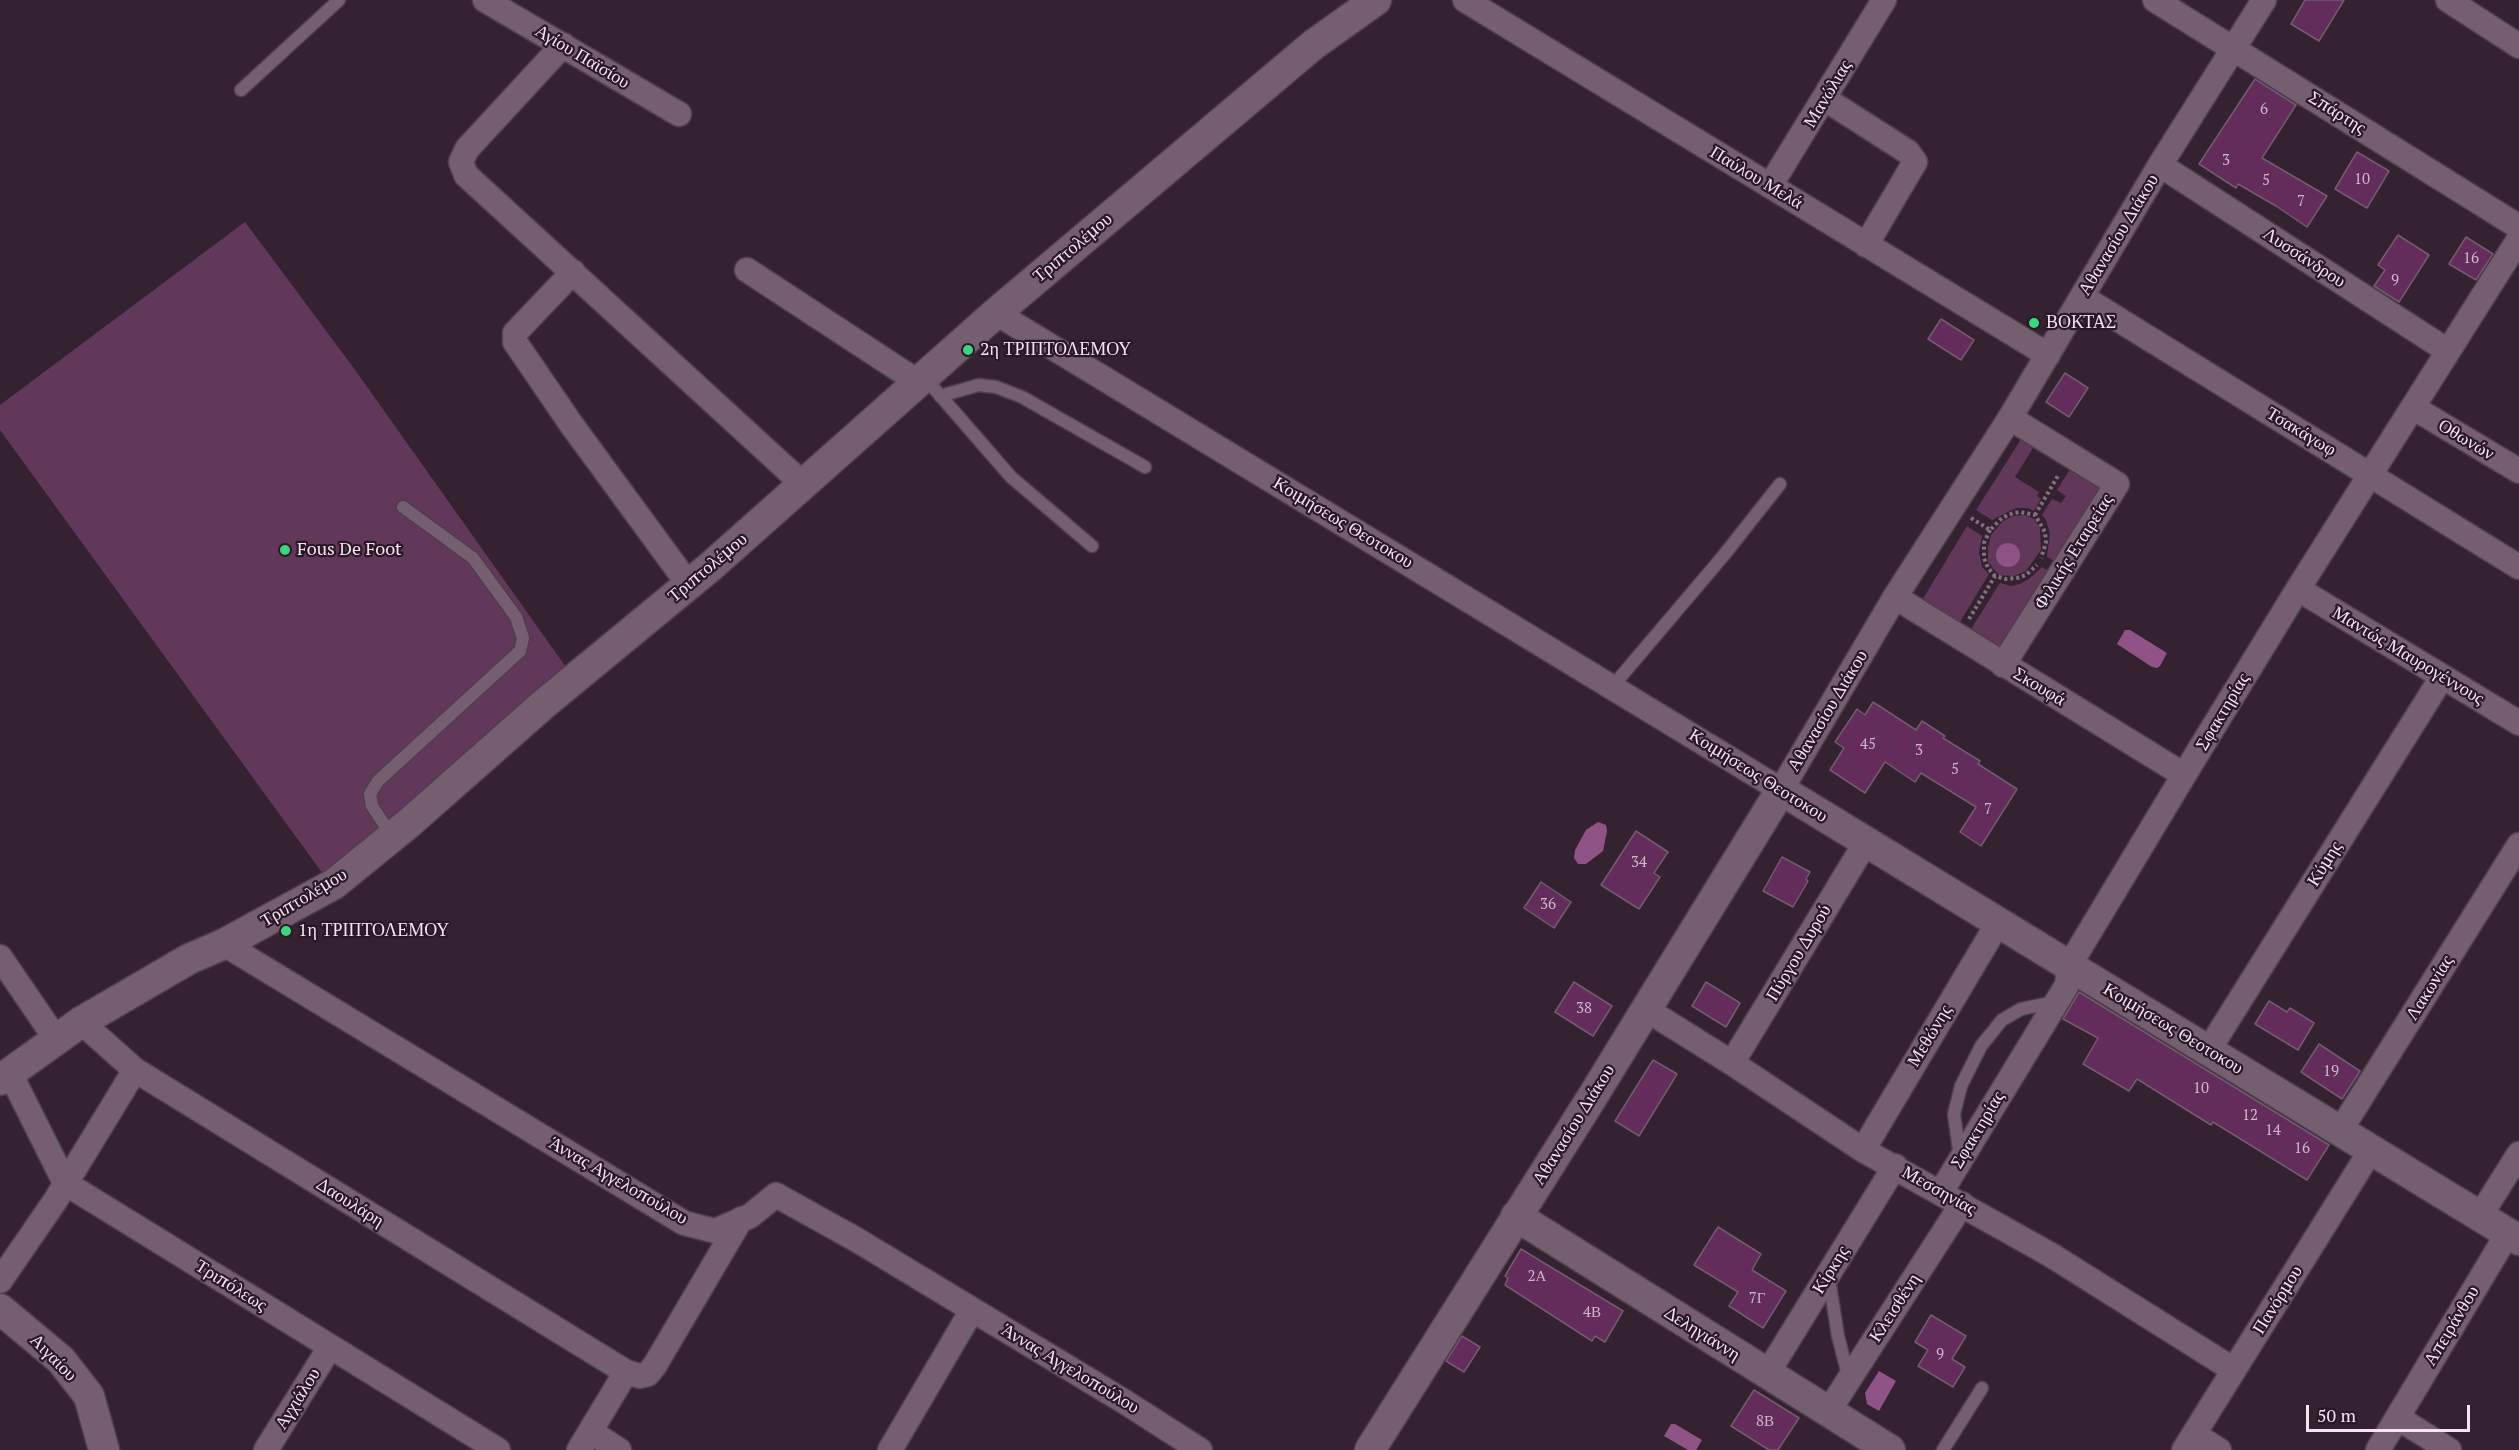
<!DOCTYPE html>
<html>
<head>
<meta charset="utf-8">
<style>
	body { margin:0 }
	#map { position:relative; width:2519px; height:1450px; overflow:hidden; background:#352231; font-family:"PT Serif",serif }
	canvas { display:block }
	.scale { position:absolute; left:2306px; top:1405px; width:164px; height:27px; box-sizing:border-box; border:3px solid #f2e5ef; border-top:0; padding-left:8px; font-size:18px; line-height:21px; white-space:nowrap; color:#f2e5ef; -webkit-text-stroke:4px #2b1827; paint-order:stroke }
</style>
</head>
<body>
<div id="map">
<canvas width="2519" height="1450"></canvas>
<div class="scale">50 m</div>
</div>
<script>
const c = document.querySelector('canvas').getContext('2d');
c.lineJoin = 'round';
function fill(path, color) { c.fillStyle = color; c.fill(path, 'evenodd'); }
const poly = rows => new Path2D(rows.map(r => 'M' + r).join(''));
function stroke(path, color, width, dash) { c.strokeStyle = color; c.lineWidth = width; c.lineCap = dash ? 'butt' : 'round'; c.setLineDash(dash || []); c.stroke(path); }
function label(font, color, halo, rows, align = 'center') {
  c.font = font + ' "PT Serif",serif'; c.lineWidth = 4.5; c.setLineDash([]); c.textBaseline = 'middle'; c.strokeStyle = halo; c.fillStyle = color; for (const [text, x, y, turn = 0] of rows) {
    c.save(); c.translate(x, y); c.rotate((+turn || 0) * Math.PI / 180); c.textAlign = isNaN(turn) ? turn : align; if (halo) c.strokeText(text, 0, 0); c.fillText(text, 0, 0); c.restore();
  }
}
fill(poly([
	[245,222,353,367,568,670,323,874,0,430,0,405],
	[2025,433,2062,454,2057,462,2033,448,2015,477,2039,492,2037,496,2041,499,2034,511,2028,508,2016,508,1992,520,1976,510],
	[2074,463,2111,485,2062,565,2047,557,2050,534,2046,520,2042,515,2052,499,2061,503,2066,496,2057,490],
	[2024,515,2034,519,2040,528,2041,550,2026,571,2014,576,1999,575,1988,562,1988,548,1991,535,2003,521,2013,516],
	[1967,526,1982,536,1979,552,1982,567,1989,574,1958,625,1921,602],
	[2042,567,2056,575,2006,654,1969,632,2000,583,2011,586,2020,584,2029,579]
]), '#61385a');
fill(poly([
	'1996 555a12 12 0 1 1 24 0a12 12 0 1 1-24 0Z',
	[2125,630,2130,630,2167,653,2160,666,2157,668,2152,667,2117,644],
	[1598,822,1606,825,1607,831,1603,851,1586,864,1578,864,1574,858,1575,850,1586,830],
	[1879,1371,1896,1381,1879,1411,1867,1404,1865,1393],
	[1671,1424,1675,1424,1702,1440,1696,1450,1688,1450,1664,1436]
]), '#8f5485');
const building = poly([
	[2305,0,2344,0,2319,41,2291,24,2305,0],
	[2255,79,2296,105,2262,158,2327,196,2307,227,2276,206,2238,184,2236,188,2199,164,2255,79],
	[2357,152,2389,171,2367,208,2335,189,2357,152],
	[2398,235,2429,255,2399,302,2374,286,2385,270,2378,265,2398,235],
	[2466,237,2493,254,2476,280,2449,264,2466,237],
	[1941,319,1974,340,1961,360,1928,339,1941,319],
	[2065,373,2088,388,2069,417,2046,402,2065,373],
	[1873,702,1916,730,1922,721,1945,736,1943,738,1980,761,1978,764,2017,789,1981,846,1960,832,1976,807,1921,773,1915,782,1885,762,1865,793,1830,770,1844,748,1835,742,1857,709,1865,715,1873,702],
	[1636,831,1668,852,1654,873,1660,877,1639,909,1601,885,1636,831],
	[1782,857,1810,872,1806,879,1808,881,1793,907,1763,891,1782,857],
	[1541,882,1571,902,1554,928,1524,908,1541,882],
	[1574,982,1612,1006,1593,1036,1555,1012,1574,982],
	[1706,982,1740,1003,1726,1027,1692,1006,1706,982],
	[2079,992,2329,1145,2307,1180,2213,1122,2211,1125,2137,1079,2129,1091,2083,1064,2098,1038,2063,1019,2079,992],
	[2269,1001,2287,1012,2290,1008,2314,1023,2298,1050,2255,1024,2269,1001],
	[2319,1044,2360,1071,2342,1099,2301,1072,2319,1044],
	[1653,1060,1677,1074,1639,1136,1615,1121,1653,1060],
	[1718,1227,1761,1254,1752,1270,1786,1291,1763,1328,1729,1306,1738,1292,1694,1265,1718,1227],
	[1521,1249,1623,1311,1605,1342,1595,1336,1592,1341,1505,1285,1508,1278,1505,1276,1521,1249],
	[1931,1315,1966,1336,1952,1359,1965,1367,1953,1387,1918,1366,1928,1350,1915,1342,1931,1315],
	[1462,1336,1480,1347,1464,1372,1446,1361,1462,1336],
	[1754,1390,1799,1418,1778,1450,1769,1450,1731,1426,1754,1390]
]);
fill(building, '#632c5b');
stroke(building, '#725c6e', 1.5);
const service = poly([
	[241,90,339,0],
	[925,378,1011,477,1092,546],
	[940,396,979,385,996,387,1022,397,1145,467],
	[1612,687,1724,555,1780,484],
	[392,836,372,806,370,794,378,781,520,651,523,638,516,617,473,558,403,507],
	[1960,1158,1954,1114,1961,1086,1981,1046,2002,1020,2021,1009,2055,1002],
	[1829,1279,1838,1336,1849,1379],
	[1943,1450,1982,1388]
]);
const minor = poly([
	[485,0,679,114],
	[1465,0,2048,355],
	[2155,0,2519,227],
	[2448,0,2519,46],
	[563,45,467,149,461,162,466,175,804,485],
	[1825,99,1908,152,1915,162,1866,245],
	[2160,165,2448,351],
	[1770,186,1884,0],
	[747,270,918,382],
	[573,272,515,333,515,342,571,424,689,585],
	[2082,297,2519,567],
	[996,313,1781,790,1895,597,2010,418,2160,165,2264,0],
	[2414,408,2519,471],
	[2298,589,2519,723],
	[1895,597,2184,775],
	[2003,665,2117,484,2010,418],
	[224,944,684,1223,715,1231,750,1216,776,1195,857,1240,1125,1402,1200,1450],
	[0,957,56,1039],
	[1647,1010,1732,1063,1863,1150,2051,1255,2234,1370],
	[81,1022,135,1070,626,1372,640,1376,648,1374,655,1365,741,1219],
	[2208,1051,2442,677],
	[1732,1063,1866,842],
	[10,1073,65,1183],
	[2340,1131,2519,845],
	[1863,1150,1998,923],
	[65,1183,498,1450],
	[1941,1192,2067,985,2069,966,2184,775,2298,589,2519,239],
	[2480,1216,2519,1154],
	[0,1281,55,1201,135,1070],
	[1767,1374,1895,1166],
	[1828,1412,1962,1204],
	[2398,1418,2449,1450],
	[591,1432,619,1450],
	[2194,1434,2219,1450],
	[266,1450,330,1347],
	[579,1450,626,1372],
	[890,1450,972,1310],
	[2184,1450,2371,1150],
	[2378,1450,2508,1233]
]);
const tertiary = poly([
	[0,1080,81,1022,189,959,224,944,334,884,409,823,545,703,710,567,996,313,1313,45,1376,0],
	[1516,1216,1890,1450],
	[0,1309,61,1360,89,1396,104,1450],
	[1370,1450,1591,1099,1781,790,2519,1240]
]);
stroke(service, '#4f3f4c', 15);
stroke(minor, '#4f3f4c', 27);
stroke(tertiary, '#4f3f4c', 33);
stroke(poly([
	[2035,515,2059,474],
	[1971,518,1990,530,2002,518,2013,513,2020,512,2035,515,2045,532,2046,543,2041,558],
	[1990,530,1984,543,1984,558,1988,568,1995,576],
	[1969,619,1995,576,2006,579,2017,578,2026,575,2037,565]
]), '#81707d', 4, [3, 3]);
stroke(service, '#745e70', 12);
stroke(minor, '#745e70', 24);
stroke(tertiary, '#745e70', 30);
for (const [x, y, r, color] of [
	[2034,323,6,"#3bd77f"],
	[968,350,6,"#3bd77f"],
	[285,550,6,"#3bd77f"],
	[286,931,6,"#3bd77f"]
]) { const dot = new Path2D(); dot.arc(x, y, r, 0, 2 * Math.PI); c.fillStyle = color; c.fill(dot); stroke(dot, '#2b1827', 2); }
label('15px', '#ceb7ca', null, [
	["6",2264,110],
	["3",2226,161],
	["10",2362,180],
	["5",2266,181],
	["7",2301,202],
	["16",2471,259],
	["9",2395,281],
	["45",1868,745],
	["3",1919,751],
	["5",1955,770],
	["7",1988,810],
	["34",1639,863],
	["36",1548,905],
	["38",1584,1009],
	["19",2331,1072],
	["10",2201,1089],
	["12",2250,1116],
	["14",2273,1131],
	["16",2302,1149],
	["2Α",1537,1277],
	["7Γ",1757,1299],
	["4Β",1592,1313],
	["9",1940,1355],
	["8Β",1765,1422]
]);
label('18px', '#f2e5ef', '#2b1827', [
	["Αγίου Παϊσίου",582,57,31],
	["Μανώλιας",1828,94,-59],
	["Σπάρτης",2337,113,32],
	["Παύλου Μελά",1756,178,31],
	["Αθανασίου Διάκου",2119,235,-59],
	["Τριπτολέμου",1073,248,-40],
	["Λυσσάνδρου",2304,258,33],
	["Τσακάγωφ",2301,432,31],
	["Οθωνών",2466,440,31],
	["Κοιμήσεως Θεοτοκου",1343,523,31],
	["Φιλικής Εταιρείας",2074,552,-58],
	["Τριπτολέμου",708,568,-40],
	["Μαντώς Μαυρογέννους",2408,656,31],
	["Σκουφά",2039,687,31],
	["Αθανασίου Διάκου",1828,711,-59],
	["Σφακτηρίας",2223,712,-59],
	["Κοιμήσεως Θεοτοκου",1758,776,32],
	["Κύμης",2325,864,-58],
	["Τριπτολέμου",304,898,-31],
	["Πύργου Δυρού",1799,953,-59],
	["Λακωνίας",2430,988,-58],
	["Κοιμήσεως Θεοτοκου",2173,1029,31],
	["Μεθώνης",1930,1036,-59],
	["Αθανασίου Διάκου",1574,1125,-58],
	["Σφακτηρίας",1978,1130,-59],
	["Άννας Αγγελοπούλου",618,1181,30],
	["Μεσσηνίας",1939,1191,29],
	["Δαουλάρη",350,1203,32],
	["Κίρκης",1831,1270,-58],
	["Τριπόλεως",231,1286,32],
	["Πανόρμου",2278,1300,-58],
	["Κλεισθένη",1895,1308,-57],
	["Απειράνθου",2452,1326,-59],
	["Δεληγιάννη",1702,1334,32],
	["Αιγαίου",53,1358,45],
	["Άννας Αγγελοπούλου",1070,1369,31],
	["Αγχιάλου",298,1399,-58]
]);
label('18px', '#f2e5ef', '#2b1827', [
	["ΒΟΚΤΑΣ",2046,323],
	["2η ΤΡΙΠΤΟΛΕΜΟΥ",980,350],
	["Fous De Foot",297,550],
	["1η ΤΡΙΠΤΟΛΕΜΟΥ",298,931]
], 'left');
</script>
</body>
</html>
